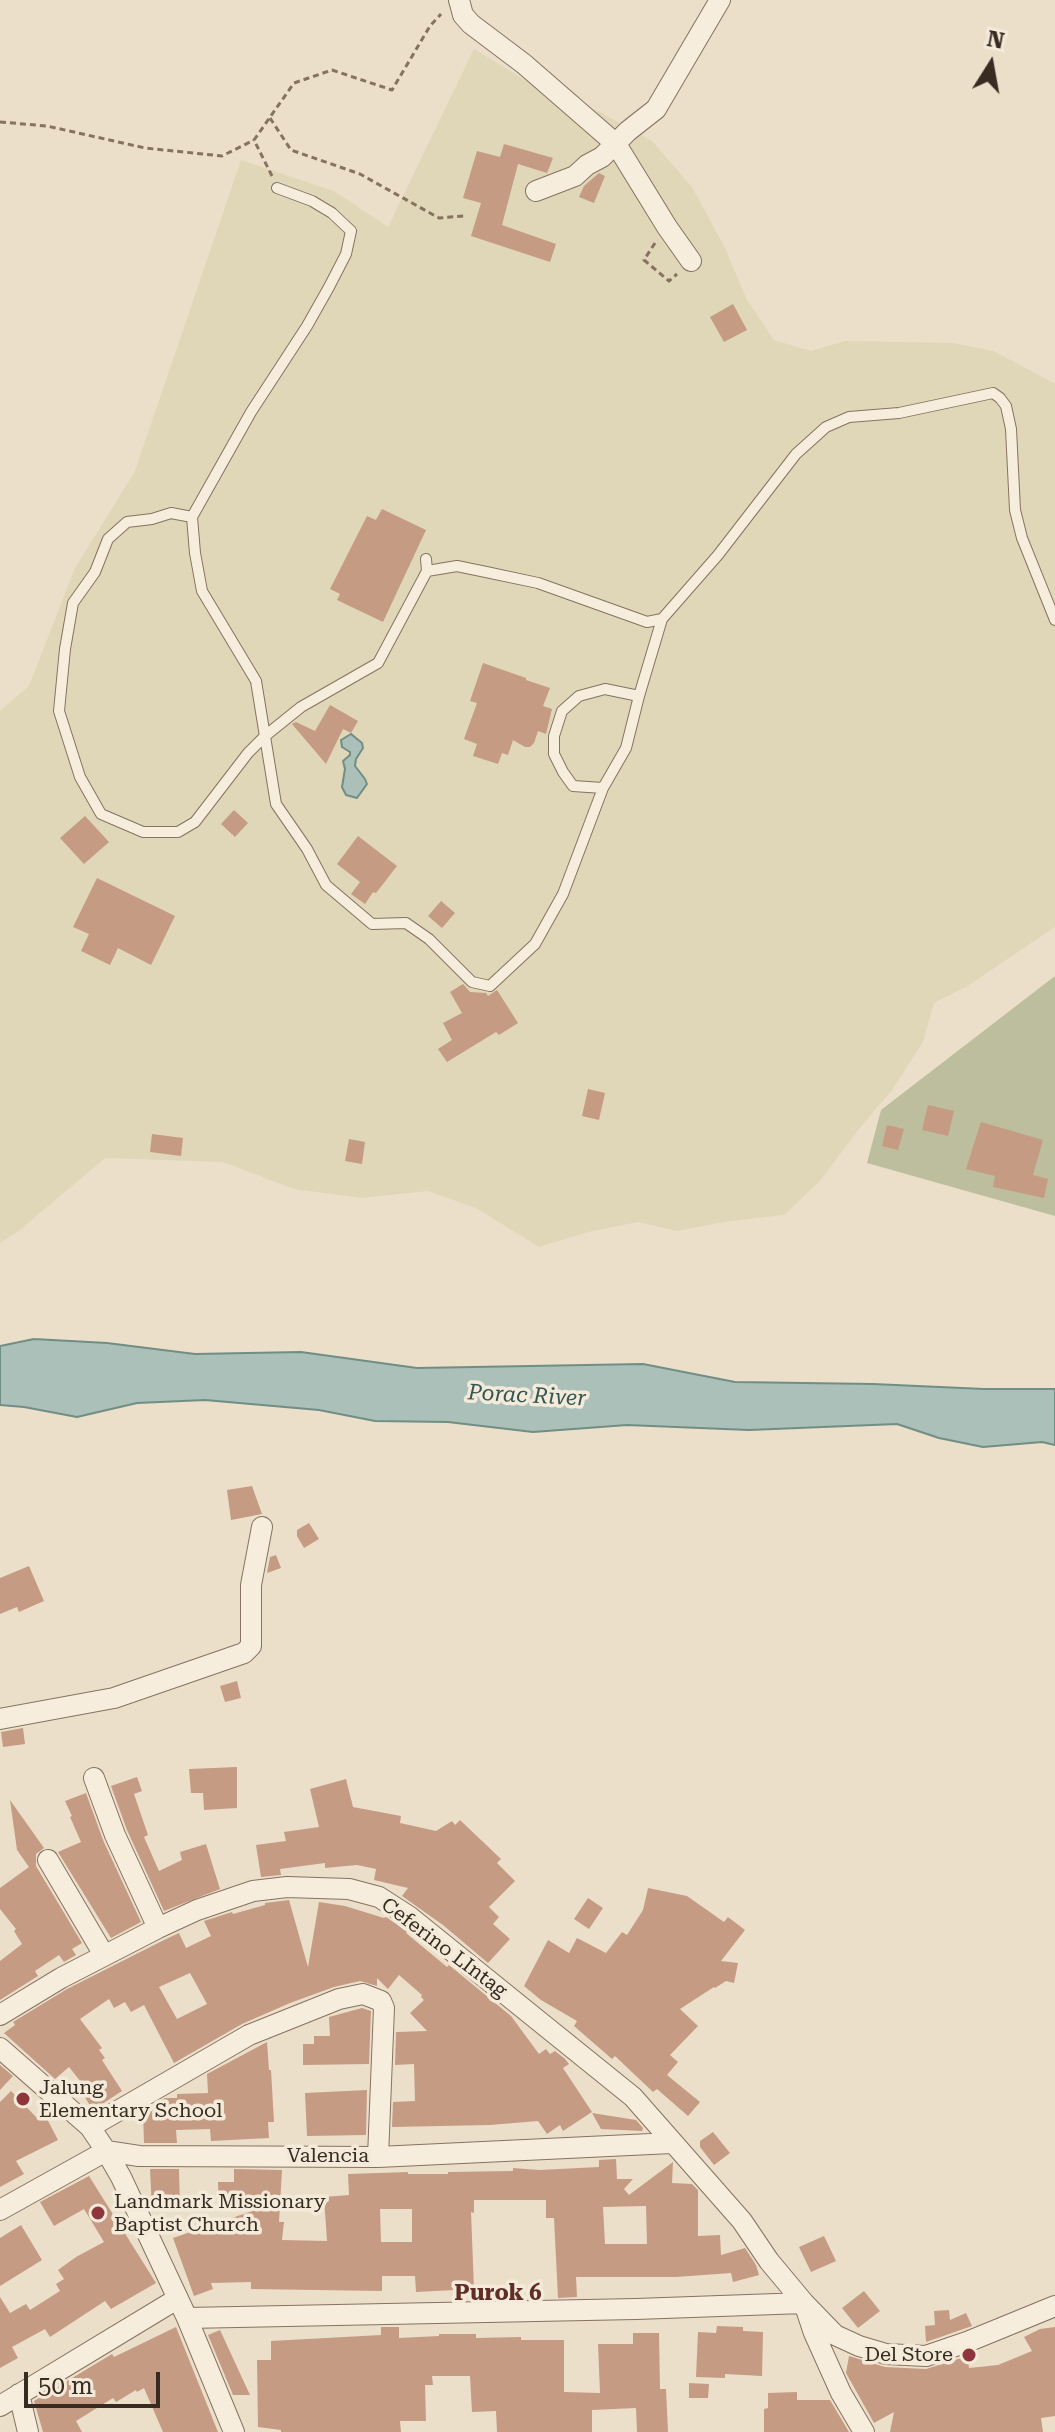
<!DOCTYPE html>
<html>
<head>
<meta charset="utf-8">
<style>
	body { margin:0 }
	#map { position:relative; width:1055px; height:2432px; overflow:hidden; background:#ebdfca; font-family:"Roboto Serif",serif }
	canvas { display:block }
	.north { position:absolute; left:951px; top:24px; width:80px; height:80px; -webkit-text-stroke:6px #f3ead9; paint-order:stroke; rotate:11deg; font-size:22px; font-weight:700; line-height:32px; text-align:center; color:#382b22 }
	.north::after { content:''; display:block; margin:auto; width:28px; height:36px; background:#382b22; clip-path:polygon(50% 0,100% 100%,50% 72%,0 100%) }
	.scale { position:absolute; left:24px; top:2372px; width:136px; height:36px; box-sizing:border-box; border:4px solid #382b22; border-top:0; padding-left:10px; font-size:24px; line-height:28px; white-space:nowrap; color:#382b22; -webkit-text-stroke:6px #f3ead9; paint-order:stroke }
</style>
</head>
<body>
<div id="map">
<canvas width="1055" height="2432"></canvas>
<div class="north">N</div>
<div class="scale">50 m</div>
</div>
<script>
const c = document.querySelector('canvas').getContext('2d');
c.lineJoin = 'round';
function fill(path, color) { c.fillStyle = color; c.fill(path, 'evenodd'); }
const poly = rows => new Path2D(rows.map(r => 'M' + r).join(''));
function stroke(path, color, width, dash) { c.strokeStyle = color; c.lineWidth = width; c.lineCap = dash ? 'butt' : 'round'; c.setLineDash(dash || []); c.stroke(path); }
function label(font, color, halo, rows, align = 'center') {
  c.font = font + ' "Roboto Serif",serif'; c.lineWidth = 7; c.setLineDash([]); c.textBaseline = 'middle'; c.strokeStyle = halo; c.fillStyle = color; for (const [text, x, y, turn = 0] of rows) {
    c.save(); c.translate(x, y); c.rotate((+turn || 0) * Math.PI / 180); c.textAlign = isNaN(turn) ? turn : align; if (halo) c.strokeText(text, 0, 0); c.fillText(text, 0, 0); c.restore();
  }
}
fill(poly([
	[474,49,535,86,600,112,652,141,692,187,725,248,747,300,774,340,811,351,845,341,953,343,994,351,1055,384,1055,927,966,987,934,1003,923,1042,892,1090,859,1129,819,1182,784,1215,723,1222,677,1231,638,1222,588,1232,539,1247,476,1208,428,1191,362,1198,294,1189,223,1162,105,1158,20,1230,0,1243,0,711,29,686,75,568,135,471,241,160,334,191,388,227]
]), '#e0d7b8');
fill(poly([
	[1055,976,1055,1216,867,1163,881,1110]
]), '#bcbe9d');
const water = poly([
	[351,734,362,743,363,748,356,759,355,766,365,779,367,784,357,798,346,795,342,787,345,769,343,761,350,755,350,752,342,747,341,740,351,734],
	[34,1339,107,1343,195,1354,301,1352,417,1368,643,1364,735,1382,873,1384,984,1389,1055,1389,1055,1445,1042,1442,983,1447,939,1438,897,1424,749,1430,627,1425,533,1432,448,1422,375,1421,319,1410,205,1400,137,1403,77,1417,24,1407,0,1405,0,1346,34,1339]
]);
fill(water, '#aac0b8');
stroke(water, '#718e85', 2);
fill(poly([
	[504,144,553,158,547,173,518,164,502,225,556,244,550,262,471,236,481,203,463,198,477,151,500,157],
	[599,173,605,176,594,203,579,197,584,186],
	[733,304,747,330,724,342,710,317],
	[382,509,426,530,383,622,337,600,340,594,330,589,367,516,376,520],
	[483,663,526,678,526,680,550,688,543,706,552,709,546,734,538,731,534,743,530,747,525,747,513,740,508,755,502,753,498,764,473,756,477,744,464,739,477,703,470,701],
	[330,705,358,721,351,733,343,729,326,764,292,724,296,722,315,731],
	[234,810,248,823,235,837,221,824],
	[85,816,109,842,84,864,60,838],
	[358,836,397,866,376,893,373,892,365,904,351,894,360,882,337,864],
	[97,878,175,916,151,965,118,948,110,965,81,951,89,934,73,927],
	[441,901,455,913,442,928,428,916],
	[463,984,470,992,486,993,488,996,497,990,518,1023,499,1035,496,1032,447,1062,438,1049,452,1040,443,1023,462,1013,450,992],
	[588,1089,605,1093,599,1120,582,1116],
	[928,1105,954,1111,948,1136,922,1130],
	[981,1122,1043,1140,1033,1175,1048,1179,1044,1198,993,1187,995,1176,966,1169],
	[887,1125,904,1129,898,1150,882,1146],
	[152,1134,183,1138,181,1156,150,1152],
	[349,1139,365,1142,362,1164,345,1161],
	[252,1486,262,1514,231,1520,227,1490],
	[309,1523,319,1539,304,1548,297,1536,297,1530],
	[276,1555,281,1568,267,1573,270,1557],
	[29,1566,44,1601,19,1612,17,1607,0,1614,0,1578],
	[237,1681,241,1698,225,1702,220,1686],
	[23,1728,25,1744,3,1747,1,1732],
	[237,1767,237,1808,204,1810,203,1793,191,1793,189,1769],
	[137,1777,142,1791,134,1794,148,1835,144,1837,159,1871,182,1860,180,1852,206,1844,220,1889,164,1911,127,1830,111,1786],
	[346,1779,353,1807,401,1816,400,1823,436,1831,452,1821,455,1825,460,1820,501,1859,497,1863,515,1881,489,1907,499,1917,493,1924,510,1939,488,1963,443,1925,402,1896,408,1888,374,1880,376,1869,357,1865,325,1868,325,1863,280,1869,281,1875,261,1877,256,1845,286,1841,284,1832,319,1827,310,1789],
	[86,1793,103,1840,141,1922,111,1938,58,1852,81,1842,70,1817,72,1816,65,1801],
	[10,1800,44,1848,36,1854,36,1866,82,1943,72,1949,76,1955,64,1962,59,1955,35,1971,38,1976,0,2000,0,1961,22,1944,14,1931,16,1929,0,1909,0,1888,29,1867,17,1850],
	[648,1888,687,1896,724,1922,728,1917,745,1930,721,1961,738,1963,734,1983,726,1981,715,1988,714,1987,680,2009,698,2026,670,2055,678,2062,667,2075,700,2102,688,2116,657,2089,653,2092,615,2056,612,2059,574,2026,577,2021,541,2000,524,1986,548,1940,569,1953,577,1938,606,1953,622,1932,627,1935,643,1910],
	[588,1898,603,1908,589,1929,574,1919],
	[289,1900,308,1967,319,1902,345,1906,384,1918,386,1917,402,1928,407,1932,406,1933,447,1967,449,1965,511,2016,539,2054,546,2049,550,2054,555,2051,565,2059,569,2064,563,2068,592,2112,563,2131,560,2125,547,2134,538,2121,490,2125,392,2127,393,2102,415,2101,414,2064,395,2065,396,2032,427,2031,410,2013,424,2000,421,1997,422,1995,399,1975,388,1989,377,1978,377,1986,360,1981,334,1987,290,2003,242,2024,174,2063,144,2005,131,2012,125,2002,114,2008,109,1999,80,2019,102,2048,99,2050,105,2058,102,2060,122,2091,93,2110,84,2096,89,2092,69,2067,55,2079,4,2033,15,2025,13,2022,67,1989,164,1940,179,1933,186,1948,211,1936,204,1921,232,1912,233,1914,265,1905,265,1903],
	[190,1973,207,2004,177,2019,159,1987],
	[362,2008,371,2011,369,2064,303,2065,303,2044,314,2044,314,2036,330,2036,329,2017],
	[267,2042,269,2070,271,2070,274,2122,268,2122,269,2138,211,2141,210,2129,176,2130,177,2143,144,2143,143,2112,165,2098,177,2098,177,2094,208,2093,207,2074],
	[0,2065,13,2076,0,2090],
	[367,2090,366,2135,307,2136,305,2093],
	[11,2091,36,2117,44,2113,58,2140,16,2161,24,2174,0,2187,0,2102],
	[592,2113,636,2120,643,2128,642,2131,601,2129],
	[713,2132,730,2153,714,2165,700,2147,700,2141],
	[616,2159,617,2179,633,2179,624,2189,629,2195,673,2162,672,2183,692,2184,698,2190,698,2236,720,2235,721,2255,745,2248,756,2265,759,2275,733,2282,731,2273,676,2277,576,2277,577,2297,558,2298,554,2218,546,2218,546,2200,474,2200,474,2213,471,2212,474,2289,416,2292,415,2276,382,2276,382,2291,251,2289,251,2282,211,2283,213,2289,194,2296,173,2238,270,2205,219,2207,218,2182,234,2182,234,2169,282,2170,279,2222,284,2222,282,2240,327,2241,324,2197,349,2195,348,2174,408,2172,408,2174,448,2174,448,2172,513,2171,513,2168,539,2170,599,2167,599,2160],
	[646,2206,647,2244,605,2244,603,2207],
	[380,2209,412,2209,412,2242,381,2242],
	[150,2169,179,2169,180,2208,152,2210],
	[89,2176,156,2283,111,2309,105,2301,50,2337,45,2329,12,2347,18,2358,0,2368,0,2297,10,2313,26,2304,30,2310,60,2291,56,2284,64,2279,58,2270,76,2257,104,2242,84,2209,54,2226,40,2202],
	[21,2225,42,2260,0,2286,0,2238],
	[824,2236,836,2261,811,2272,799,2247],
	[864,2291,880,2311,858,2328,842,2308],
	[949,2310,950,2320,966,2313,972,2326,926,2342,925,2326,935,2325,934,2311],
	[717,2326,743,2327,743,2331,763,2332,762,2376,725,2374,725,2378,696,2377,698,2332,716,2333],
	[176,2327,218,2432,163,2432,144,2388,137,2392,136,2390,116,2402,113,2398,76,2421,82,2432,43,2432,34,2401,112,2354,114,2357],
	[381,2327,399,2327,399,2338,439,2336,439,2334,476,2334,476,2338,521,2337,521,2340,564,2340,564,2392,600,2393,598,2344,633,2344,633,2333,659,2333,660,2389,666,2389,668,2432,637,2432,636,2408,592,2410,592,2432,497,2432,496,2411,472,2412,470,2376,432,2376,433,2385,425,2385,426,2421,400,2421,401,2432,281,2432,281,2430,258,2427,257,2360,271,2360,271,2341,381,2335],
	[1055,2327,1055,2416,1041,2418,1043,2432,890,2432,894,2412,874,2423,846,2373,849,2356,885,2367,926,2369,968,2356,969,2368,998,2365,1032,2351,1024,2337,1040,2329],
	[220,2330,250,2395,233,2395,208,2335],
	[689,2383,709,2384,708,2398,689,2398],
	[797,2392,797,2400,830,2400,849,2432,764,2432,764,2409,768,2408,768,2393]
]), '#c59b84');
const lane = poly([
	[277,188,312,201,332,213,351,231,346,254,329,287,307,326,251,412,192,517,195,553,202,591,256,681,276,804,307,849,326,885,372,924,406,923,429,939,472,982,490,986,535,944,563,894,603,788,626,748,639,696,662,619,718,555,796,454,826,427,849,417,899,413,993,393,1000,398,1006,406,1011,429,1015,510,1022,538,1055,620],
	[192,517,171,513,152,519,127,522,108,539,95,572,73,603,65,649,59,711,80,777,101,814,143,832,178,832,195,822,248,753,265,736,301,707,378,663,427,571],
	[426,559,427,571,457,566,486,572,538,583,647,622,662,619],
	[603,788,573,786,563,772,554,754,554,736,562,711,579,696,605,689,639,696]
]);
const street = poly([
	[459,0,463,15,471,24,524,64,616,144,667,227,691,261],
	[536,191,575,176,587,165,602,157,628,131,656,109,720,0],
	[0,1719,114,1698,244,1653,251,1646,251,1585,262,1527],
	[94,1778,115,1835,158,1928],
	[48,1860,104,1955],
	[0,2015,61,1978,158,1928,197,1910,253,1891,287,1887,349,1889,379,1897,410,1917,633,2097,742,2221,769,2261,804,2303,814,2333,841,2393,864,2432],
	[0,2048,90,2127,106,2151,121,2177,187,2318,234,2432],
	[90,2127,249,2035,339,1999,363,1994,381,2001,384,2008,378,2157],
	[0,2210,106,2151,139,2156,378,2157,672,2143],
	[187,2318,636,2309,804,2303,835,2335,859,2346,886,2354,926,2356,967,2342,1055,2306],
	[19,2394,28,2432],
	[0,2406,177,2299]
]);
stroke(lane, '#867260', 12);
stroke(street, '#867260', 22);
stroke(poly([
	[270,118,291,150,360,174,439,218,464,216],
	[0,122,47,126,145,148,222,156,254,140],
	[272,176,254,140,294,83,332,70,392,90,430,26,441,14],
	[655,243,644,260,669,281,677,274]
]), '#867260', 3, [6, 4]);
stroke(lane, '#f6eddd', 10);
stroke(street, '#f6eddd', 20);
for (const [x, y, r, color] of [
	[23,2099,8,"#8f363c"],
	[98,2213,8,"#8f363c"],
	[969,2355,8,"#8f363c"]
]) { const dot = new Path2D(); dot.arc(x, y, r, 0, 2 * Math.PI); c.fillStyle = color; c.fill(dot); stroke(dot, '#f3ead9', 3); }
label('20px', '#382b22', '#f3ead9', [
	["Ceferino LIntag",444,1948,37],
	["Valencia",328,2156]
]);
label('20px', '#382b22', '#f3ead9', [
	["Jalung",39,2088],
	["Elementary School",39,2111],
	["Landmark Missionary",114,2202],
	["Baptist Church",114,2225],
	["Del Store",953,2355,"right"]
], 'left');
label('italic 22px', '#335652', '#f3ead9', [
	["Porac River",527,1396,3]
]);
label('bold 22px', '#602e26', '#f3ead9', [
	["Purok 6",498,2294]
]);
</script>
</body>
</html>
